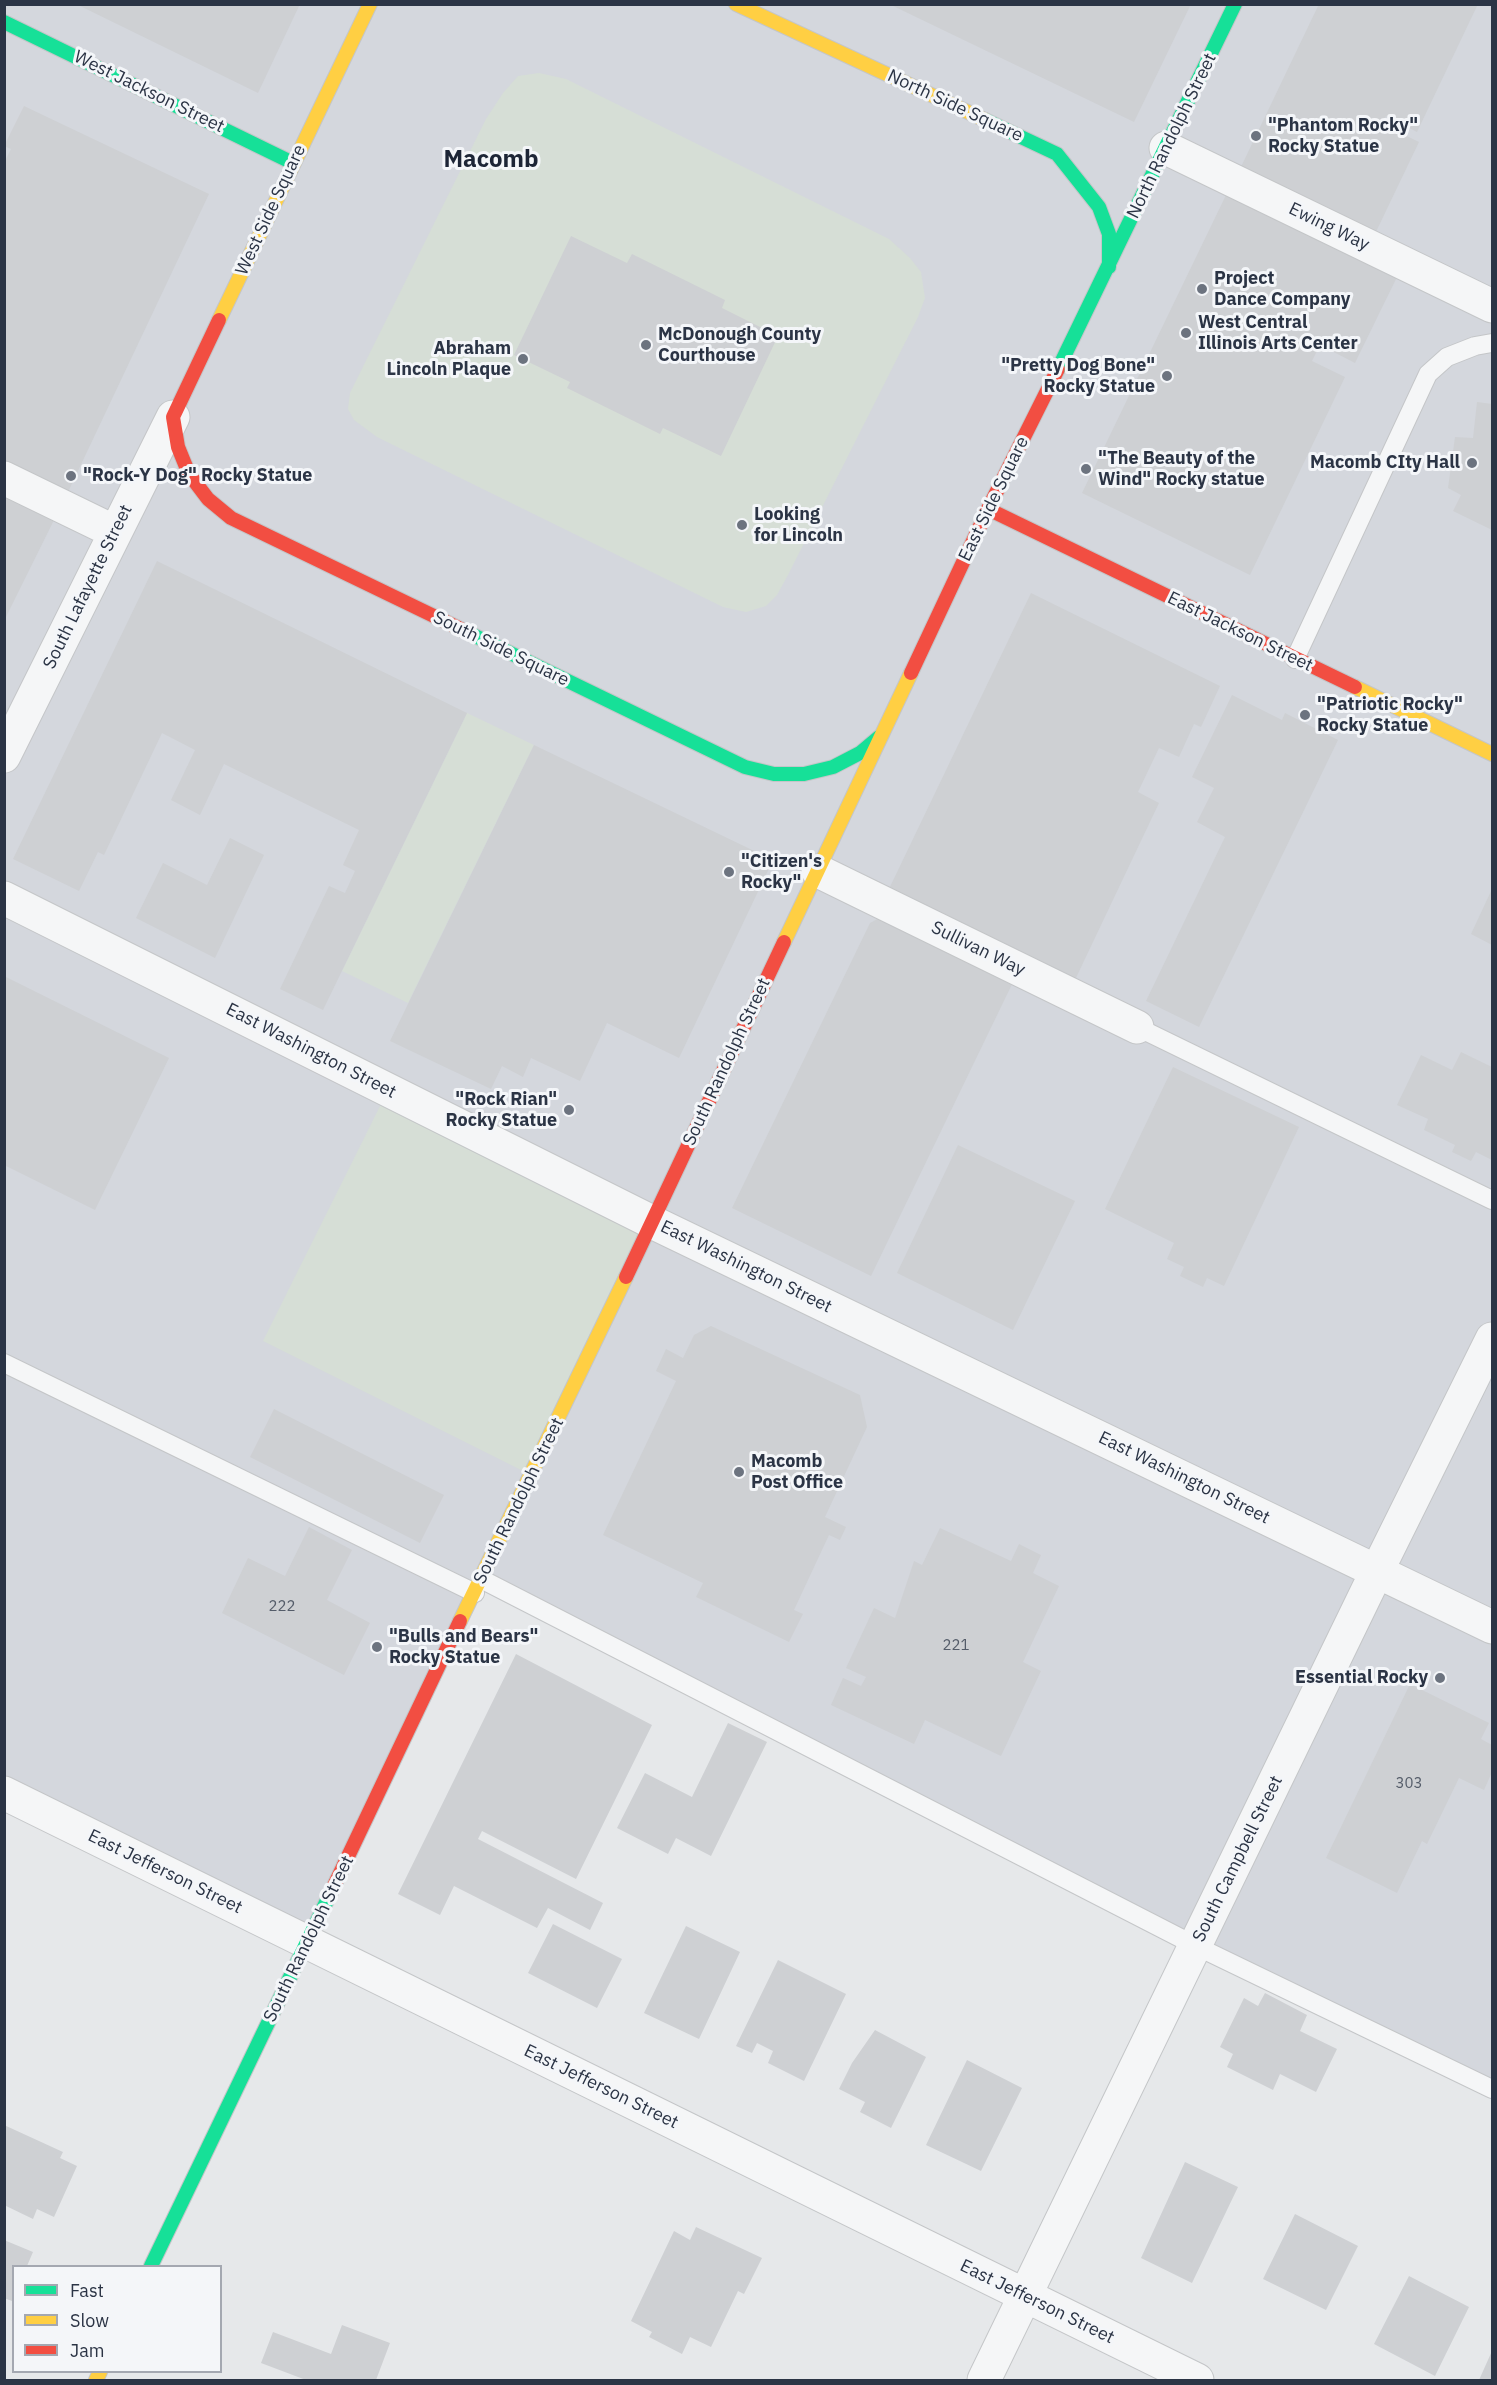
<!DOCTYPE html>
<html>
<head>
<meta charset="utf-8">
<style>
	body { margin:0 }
	#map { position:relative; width:1497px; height:2385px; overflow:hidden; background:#e6e8ea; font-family:"IBM Plex Sans",sans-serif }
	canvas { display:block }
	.frame { position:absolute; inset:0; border:6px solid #2b3445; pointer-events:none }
	.legend { position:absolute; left:12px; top:2265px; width:210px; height:108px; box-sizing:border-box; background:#f4f6f9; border:2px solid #a4a8b1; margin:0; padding:8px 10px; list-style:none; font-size:18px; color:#2b3445 }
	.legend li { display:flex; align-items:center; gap:12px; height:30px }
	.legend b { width:30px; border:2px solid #a4a8b1 }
</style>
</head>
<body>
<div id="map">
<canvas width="1497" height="2385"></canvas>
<div class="frame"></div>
<ul class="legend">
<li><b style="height:8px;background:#16e098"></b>Fast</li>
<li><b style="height:8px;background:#ffcf43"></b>Slow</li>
<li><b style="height:8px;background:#f24e42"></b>Jam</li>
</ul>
</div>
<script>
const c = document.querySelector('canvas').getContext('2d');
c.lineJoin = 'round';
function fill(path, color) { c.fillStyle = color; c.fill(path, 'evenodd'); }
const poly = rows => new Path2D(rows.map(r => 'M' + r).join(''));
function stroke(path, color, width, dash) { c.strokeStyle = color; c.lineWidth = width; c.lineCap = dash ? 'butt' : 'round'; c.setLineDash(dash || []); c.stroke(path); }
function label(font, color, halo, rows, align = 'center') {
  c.font = font + ' "IBM Plex Sans",sans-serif'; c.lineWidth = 6; c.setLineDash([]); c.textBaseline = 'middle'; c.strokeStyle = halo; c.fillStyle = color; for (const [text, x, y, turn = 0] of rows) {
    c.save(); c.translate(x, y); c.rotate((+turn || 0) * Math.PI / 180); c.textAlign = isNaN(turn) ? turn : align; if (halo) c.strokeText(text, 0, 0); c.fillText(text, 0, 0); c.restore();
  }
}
fill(poly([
	[4,5,1492,5,1492,2089,482,1579,308,1941,5,1793]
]), '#d4d7dd');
fill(poly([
	[539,73,566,79,889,239,910,258,921,272,925,298,918,317,788,575,777,595,766,606,746,612,723,607,377,437,354,420,348,409,350,393,486,119,503,93,518,76],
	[467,713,534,745,408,1003,342,971],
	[388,1090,652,1222,531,1475,263,1341]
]), '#d6ded6');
fill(poly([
	[76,4,300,4,258,93],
	[889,4,1191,4,1134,122],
	[1319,4,1478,4,1417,132,1386,116,1382,124,1419,142,1374,236,1239,171],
	[24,106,209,194,68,492,4,462,4,163,11,149,4,146],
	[1227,193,1397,277,1355,363,1320,345,1312,361,1345,377,1250,575,1082,493],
	[571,236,627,263,632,254,725,300,722,308,778,336,721,456,663,428,660,434,567,388,570,382,514,355],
	[1477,402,1492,404,1492,530,1453,511,1461,495,1448,488,1455,437,1473,438],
	[4,493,55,518,4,621],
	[157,561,467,713,323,1010,280,989,329,886,345,893,355,871,343,865,359,830,224,764,200,815,171,800,195,750,162,733,104,855,98,852,79,891,13,859],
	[1031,593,1220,686,1201,727,1194,724,1179,757,1159,748,1138,792,1159,803,1074,982,888,891],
	[1232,695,1282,720,1285,713,1338,740,1199,1027,1146,1001,1225,837,1197,822,1214,788,1192,777],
	[534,745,773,860,679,1058,607,1023,580,1081,531,1058,523,1077,502,1066,491,1089,390,1041],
	[230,838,264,855,215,958,136,918,163,863,207,885],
	[1492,889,1492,945,1471,934],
	[883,916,1015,978,871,1276,732,1208,870,923],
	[4,976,169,1058,95,1210,4,1165],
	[1461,1052,1492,1067,1492,1160,1476,1152,1471,1161,1452,1152,1455,1145,1424,1130,1428,1119,1397,1105,1421,1055,1452,1070],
	[1173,1067,1299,1127,1224,1286,1207,1278,1203,1287,1180,1276,1184,1267,1167,1259,1174,1243,1105,1209],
	[958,1145,1075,1201,1013,1330,897,1273],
	[711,1326,860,1395,867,1427,825,1517,846,1527,840,1540,829,1535,794,1610,803,1614,789,1642,696,1597,703,1583,603,1535,676,1381,656,1371,666,1349,683,1358,694,1335],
	[274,1409,444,1495,420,1543,250,1457],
	[309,1527,352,1550,327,1600,370,1623,344,1675,222,1613,248,1558,285,1576],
	[940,1528,1011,1561,1019,1544,1041,1555,1033,1573,1059,1586,1023,1662,1041,1671,1001,1756,925,1720,914,1744,831,1705,843,1678,861,1686,866,1677,846,1668,874,1608,895,1618,914,1561,922,1565],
	[516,1654,652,1725,576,1879,482,1831,478,1839,603,1903,590,1930,548,1908,537,1928,454,1886,440,1915,398,1894],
	[1410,1684,1489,1723,1481,1739,1492,1745,1492,1772,1484,1790,1459,1778,1427,1844,1422,1841,1397,1893,1326,1858],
	[728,1723,767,1742,711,1856,676,1838,668,1854,617,1828,645,1773,692,1797],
	[553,1924,622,1959,597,2008,528,1973],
	[686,1926,740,1952,699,2039,644,2013],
	[778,1960,846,1994,804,2081,768,2063,773,2051,757,2043,752,2053,736,2046],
	[1265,1993,1307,2015,1300,2031,1337,2049,1316,2092,1280,2074,1273,2090,1227,2067,1233,2054,1220,2047,1244,1998,1258,2006],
	[875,2030,926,2057,891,2128,860,2112,865,2102,839,2089,852,2063],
	[967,2060,1022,2088,981,2171,926,2145],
	[4,2125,63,2152,60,2158,77,2166,54,2217,37,2209,33,2219,4,2205],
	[1185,2162,1238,2187,1192,2283,1141,2258],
	[1295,2214,1358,2246,1326,2310,1263,2279],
	[696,2227,762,2258,744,2294,738,2291,711,2347,690,2337,682,2354,649,2337,652,2332,631,2321,674,2231,690,2240],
	[4,2240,33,2252,27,2266,14,2266,12,2301,4,2298],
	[1409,2276,1469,2307,1435,2376,1374,2344],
	[342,2325,390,2343,376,2380,306,2380,261,2363,273,2332,331,2354],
	[1492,2351,1492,2380,1479,2380]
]), '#ced0d3');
const lane = poly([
	[1295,659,1428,374,1447,357,1475,346,1492,343],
	[1137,1027,1492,1200],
	[4,1363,475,1593],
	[481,1579,1196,1946,1492,2089]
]);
const street = poly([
	[1166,148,1492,306],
	[4,478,115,532],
	[4,756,173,417],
	[818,871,1137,1027],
	[4,898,652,1222,1492,1627],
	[4,1793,1197,2380],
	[984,2380,1377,1571,1492,1339]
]);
const fast = poly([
	[4,22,293,163],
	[985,120,1057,154,1099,207,1109,234,1109,267],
	[1058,369,1235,4],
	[469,633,745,767,774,774,804,774,833,767,860,753,879,737],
	[151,2266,332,1890]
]);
const slow = poly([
	[736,4,985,120],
	[219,320,370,4],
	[1355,687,1492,754],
	[784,942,911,673],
	[460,1621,626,1277],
	[96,2380,100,2372]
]);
const jam = poly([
	[219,320,173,417,178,447,189,474,208,499,231,518,469,633],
	[988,509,1355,687],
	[911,673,988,509,1058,369],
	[626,1277,784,942],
	[332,1890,460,1621]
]);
stroke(lane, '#c4c6c8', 20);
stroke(street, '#c4c6c8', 35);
stroke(fast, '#c4c6c8', 16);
stroke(slow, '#c4c6c8', 16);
stroke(jam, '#c4c6c8', 16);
stroke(lane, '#f5f6f7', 18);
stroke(street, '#f5f6f7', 33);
stroke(fast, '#16e098', 14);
stroke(slow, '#ffcf43', 14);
stroke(jam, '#f24e42', 14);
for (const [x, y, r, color] of [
	[1256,136,6,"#6c737f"],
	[1202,289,6,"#6c737f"],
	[1186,333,6,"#6c737f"],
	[646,345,6,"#6c737f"],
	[523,359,6,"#6c737f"],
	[1167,376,6,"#6c737f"],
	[1472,463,6,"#6c737f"],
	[1086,469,6,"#6c737f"],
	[71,476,6,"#6c737f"],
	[742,525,6,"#6c737f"],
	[1305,715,6,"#6c737f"],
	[729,872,6,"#6c737f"],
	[569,1110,6,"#6c737f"],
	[739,1472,6,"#6c737f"],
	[377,1647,6,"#6c737f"],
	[1440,1678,6,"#6c737f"]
]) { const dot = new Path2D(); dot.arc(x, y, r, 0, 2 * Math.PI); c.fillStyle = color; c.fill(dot); stroke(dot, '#f4f6f9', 2); }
label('15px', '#545c69', null, [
	["222",282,1607],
	["221",956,1646],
	["303",1409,1784]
]);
label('18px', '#2b3445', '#f4f6f9', [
	["West Jackson Street",149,92,26],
	["North Side Square",955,106,25],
	["North Randolph Street",1172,136,-64],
	["West Side Square",271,210,-65],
	["Ewing Way",1329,227,26],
	["East Side Square",994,499,-64],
	["South Lafayette Street",88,587,-64],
	["East Jackson Street",1240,632,26],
	["South Side Square",501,649,26],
	["Sullivan Way",978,949,26],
	["East Washington Street",311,1051,27],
	["South Randolph Street",727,1062,-65],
	["East Washington Street",746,1267,26],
	["East Washington Street",1184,1478,26],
	["South Randolph Street",519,1501,-64],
	["South Campbell Street",1238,1859,-64],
	["East Jefferson Street",165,1872,26],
	["South Randolph Street",309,1939,-64],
	["East Jefferson Street",601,2087,26],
	["East Jefferson Street",1037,2302,26]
]);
label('bold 18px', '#2b3445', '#f4f6f9', [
	["\"Phantom Rocky\"",1268,126],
	["Rocky Statue",1268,147],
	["Project",1214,279],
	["Dance Company",1214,300],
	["West Central",1198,323],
	["Illinois Arts Center",1198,344],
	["McDonough County",658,335],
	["Courthouse",658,356],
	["Abraham",511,349,"right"],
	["Lincoln Plaque",511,370,"right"],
	["\"Pretty Dog Bone\"",1155,366,"right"],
	["Rocky Statue",1155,387,"right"],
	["\"The Beauty of the",1098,459],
	["Wind\" Rocky statue",1098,480],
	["Macomb CIty Hall",1460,463,"right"],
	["\"Rock-Y Dog\" Rocky Statue",83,476],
	["Looking",754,515],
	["for Lincoln",754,536],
	["\"Patriotic Rocky\"",1317,705],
	["Rocky Statue",1317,726],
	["\"Citizen's",741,862],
	["Rocky\"",741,883],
	["\"Rock Rian\"",557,1100,"right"],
	["Rocky Statue",557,1121,"right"],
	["Macomb",751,1462],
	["Post Office",751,1483],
	["\"Bulls and Bears\"",389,1637],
	["Rocky Statue",389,1658],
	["Essential Rocky",1428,1678,"right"]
], 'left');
label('bold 24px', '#1d2536', '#f4f6f9', [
	["Macomb",491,160]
]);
</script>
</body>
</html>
